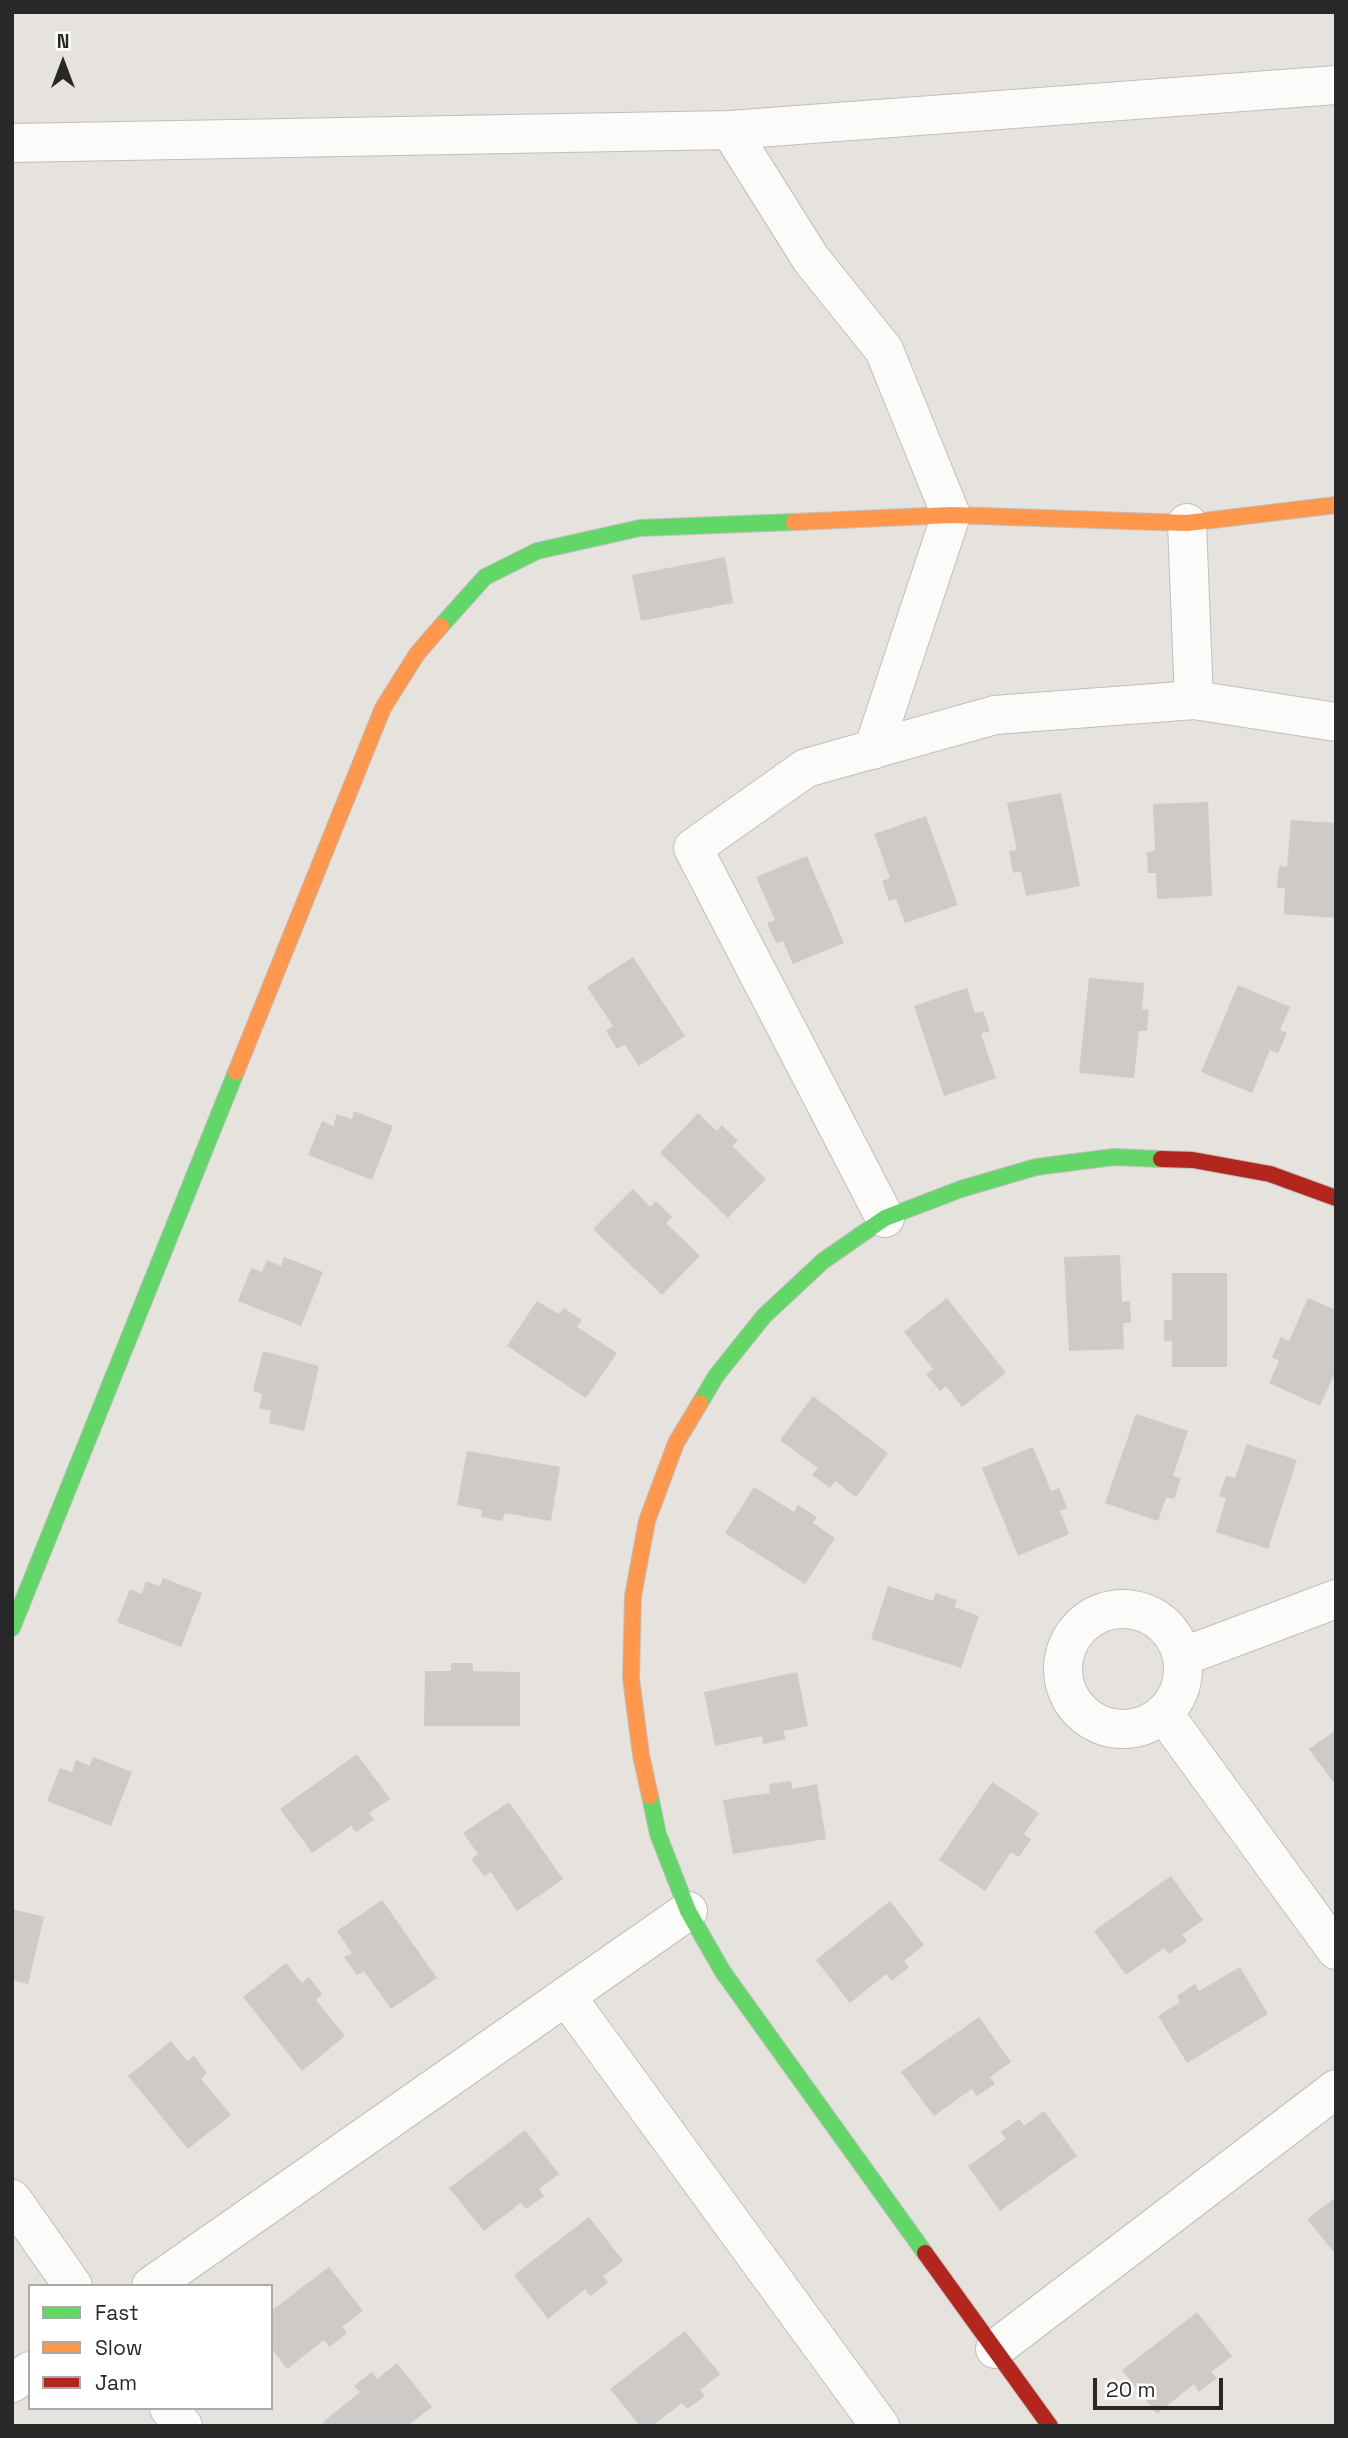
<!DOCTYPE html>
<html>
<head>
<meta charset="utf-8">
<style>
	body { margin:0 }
	#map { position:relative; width:1348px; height:2438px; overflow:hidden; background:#e6e2de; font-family:"Space Grotesk",sans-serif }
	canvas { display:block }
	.frame { position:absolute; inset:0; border:14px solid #282828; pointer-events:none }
	.legend { position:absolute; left:28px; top:2284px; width:245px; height:126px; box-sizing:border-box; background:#fff; border:2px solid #a9a9a9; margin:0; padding:9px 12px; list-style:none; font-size:21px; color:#282828 }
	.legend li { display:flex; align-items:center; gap:14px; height:35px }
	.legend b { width:35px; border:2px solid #a9a9a9 }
	.north { position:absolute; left:28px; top:28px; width:70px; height:70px; -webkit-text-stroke:5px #fff; paint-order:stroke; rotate:0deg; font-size:19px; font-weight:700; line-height:28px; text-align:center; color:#282828 }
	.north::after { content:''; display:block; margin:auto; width:24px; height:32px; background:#282828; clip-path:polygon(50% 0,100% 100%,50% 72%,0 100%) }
	.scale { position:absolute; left:1093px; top:2378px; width:130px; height:32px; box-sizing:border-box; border:4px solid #282828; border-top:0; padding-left:9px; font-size:21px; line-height:24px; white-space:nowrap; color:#282828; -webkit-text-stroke:5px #fff; paint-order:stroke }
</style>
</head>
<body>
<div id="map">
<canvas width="1348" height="2438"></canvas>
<div class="frame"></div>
<ul class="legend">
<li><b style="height:9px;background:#63d668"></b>Fast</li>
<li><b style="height:9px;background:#ff974d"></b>Slow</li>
<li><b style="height:9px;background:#b3261e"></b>Jam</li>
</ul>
<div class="north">N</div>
<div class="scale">20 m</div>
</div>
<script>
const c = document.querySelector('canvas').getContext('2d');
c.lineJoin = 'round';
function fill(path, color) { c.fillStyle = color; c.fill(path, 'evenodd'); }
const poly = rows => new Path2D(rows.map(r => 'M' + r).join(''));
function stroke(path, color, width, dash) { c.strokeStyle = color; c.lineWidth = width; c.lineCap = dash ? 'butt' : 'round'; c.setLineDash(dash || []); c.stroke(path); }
fill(poly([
	[725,557,733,603,641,621,632,575],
	[1061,793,1080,886,1026,896,1021,871,1013,873,1009,851,1017,850,1007,803],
	[1208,802,1212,896,1157,899,1156,873,1148,873,1147,852,1155,851,1153,804],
	[926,816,958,905,905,923,896,899,889,901,882,881,890,878,874,834],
	[1291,820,1336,823,1336,918,1284,914,1285,888,1277,888,1279,866,1287,867],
	[807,856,844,943,793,964,783,941,776,943,767,923,775,920,756,877],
	[633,957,685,1036,639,1066,625,1045,617,1049,606,1031,613,1026,587,987],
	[1089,978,1144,983,1142,1009,1149,1010,1147,1031,1139,1031,1134,1078,1079,1073],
	[1238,985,1290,1007,1280,1030,1287,1033,1278,1053,1270,1050,1252,1093,1201,1072],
	[967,988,975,1013,983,1011,990,1031,981,1034,996,1078,944,1096,914,1006],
	[354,1111,393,1126,372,1180,308,1155,322,1121,333,1126,337,1114,352,1119],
	[698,1113,717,1131,722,1125,738,1141,732,1146,766,1179,728,1218,660,1153],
	[633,1189,650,1207,656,1201,672,1217,666,1223,700,1256,662,1295,593,1229],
	[1120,1255,1122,1302,1130,1301,1131,1323,1123,1323,1124,1349,1069,1351,1064,1257],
	[284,1257,323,1272,301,1326,238,1301,251,1268,262,1272,267,1260,281,1266],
	[1172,1273,1227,1273,1227,1367,1172,1367,1172,1341,1164,1341,1164,1320,1172,1320],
	[947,1298,1006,1373,962,1407,946,1386,940,1391,926,1374,933,1369,904,1332],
	[1308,1298,1336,1310,1336,1370,1320,1406,1269,1383,1279,1361,1272,1357,1281,1337,1289,1341],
	[537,1301,559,1314,564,1308,582,1320,577,1327,617,1353,586,1398,507,1346],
	[263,1351,319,1366,304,1431,269,1423,271,1411,259,1408,262,1394,253,1391],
	[813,1396,888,1453,856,1497,835,1481,830,1488,812,1475,818,1468,780,1440],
	[1136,1414,1188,1431,1173,1476,1181,1478,1174,1499,1166,1497,1158,1521,1105,1503],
	[1247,1444,1297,1460,1268,1549,1216,1532,1226,1498,1219,1496,1226,1476,1235,1478],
	[1033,1447,1051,1491,1059,1488,1067,1508,1060,1511,1069,1534,1018,1556,982,1468],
	[467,1451,560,1467,551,1521,505,1513,502,1521,481,1517,482,1510,457,1505],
	[754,1487,794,1512,798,1505,817,1517,813,1523,835,1538,805,1584,725,1533],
	[163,1578,202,1593,181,1647,117,1622,130,1589,142,1594,146,1581,160,1586],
	[888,1586,933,1601,936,1593,957,1600,954,1607,979,1616,961,1668,871,1639],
	[451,1663,473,1663,473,1671,520,1672,520,1726,424,1726,425,1671,451,1671],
	[797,1672,808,1726,783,1731,786,1739,763,1744,762,1736,715,1746,704,1692],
	[1336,1730,1336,1786,1309,1749],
	[357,1754,390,1799,369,1813,374,1820,356,1832,351,1826,312,1853,280,1809],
	[93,1757,132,1772,111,1826,47,1801,60,1768,72,1772,76,1760,90,1766],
	[791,1781,792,1789,817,1784,826,1839,733,1854,723,1800,770,1793,769,1784],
	[992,1782,1039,1813,1024,1834,1031,1839,1019,1857,1011,1852,985,1891,939,1860],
	[509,1802,563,1879,517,1911,491,1872,484,1876,471,1859,478,1854,463,1833],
	[1171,1876,1203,1920,1182,1935,1187,1941,1169,1954,1164,1948,1126,1975,1094,1931],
	[382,1900,437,1978,391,2009,364,1971,357,1975,344,1957,352,1953,337,1931],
	[890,1901,924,1945,904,1961,909,1967,892,1981,886,1974,850,2003,816,1960],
	[12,1909,44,1917,28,1984,12,1980],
	[286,1963,302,1983,309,1977,322,1994,316,2000,345,2036,302,2071,243,1997],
	[1240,1967,1268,2014,1187,2063,1158,2016,1180,2002,1177,1996,1195,1984,1199,1991],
	[979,2017,1011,2062,990,2077,995,2084,977,2096,972,2089,934,2116,901,2072],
	[171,2041,187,2061,194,2056,207,2073,201,2079,231,2115,188,2149,128,2076],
	[1044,2111,1077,2156,1000,2211,968,2166,1006,2139,1001,2132,1019,2119,1024,2126],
	[525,2130,559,2174,539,2189,544,2196,526,2209,521,2203,484,2231,449,2188],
	[1336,2197,1336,2255,1307,2219],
	[589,2217,623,2261,603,2276,608,2283,590,2296,585,2289,548,2319,514,2275],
	[329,2267,363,2311,342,2327,347,2333,330,2347,324,2340,287,2369,271,2348,271,2311],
	[1197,2312,1232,2356,1211,2372,1217,2378,1199,2392,1194,2384,1157,2414,1122,2370],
	[685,2331,720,2374,700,2390,705,2396,687,2409,682,2403,652,2426,640,2426,610,2389],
	[397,2363,432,2407,407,2426,326,2426,323,2422,360,2392,354,2386,372,2372,377,2379]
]), '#cdcac7');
const street = poly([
	[730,130,811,259,884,350,951,515,873,750],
	[12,143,730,130,1336,85],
	[1187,523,1194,700],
	[885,1218,693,848,806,768,995,715,1194,700,1336,722],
	'1063 1669a60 60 0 1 1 120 0a60 60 0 1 1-120 0Z',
	[1182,1657,1336,1599],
	[1164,1714,1336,1950],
	[566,1996,880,2426],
	[12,2199,73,2286],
	[151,2286,688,1911],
	[995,2349,1336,2089],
	[12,2383,30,2371],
	[169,2408,183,2426]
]);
const fast = poly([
	[441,626,485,577,537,551,640,528,794,522],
	[700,1403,716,1376,764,1316,823,1261,885,1218,961,1189,1036,1167,1114,1157,1161,1159],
	[12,1628,236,1072],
	[650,1796,658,1834,688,1911,723,1972,925,2253]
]);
const slow = poly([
	[794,522,951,515,1187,523,1336,505],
	[236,1072,383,708,417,654,441,626],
	[650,1796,641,1755,631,1678,633,1596,647,1521,676,1443,700,1403]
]);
const jam = poly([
	[1161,1159,1193,1160,1270,1174,1336,1198],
	[925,2253,1050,2426]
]);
stroke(street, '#c0bebf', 40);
stroke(fast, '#c0bebf', 18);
stroke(slow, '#c0bebf', 18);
stroke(jam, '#c0bebf', 18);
stroke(street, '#fbfbfa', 38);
stroke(fast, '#63d668', 16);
stroke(slow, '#ff974d', 16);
stroke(jam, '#b3261e', 16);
</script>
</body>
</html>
